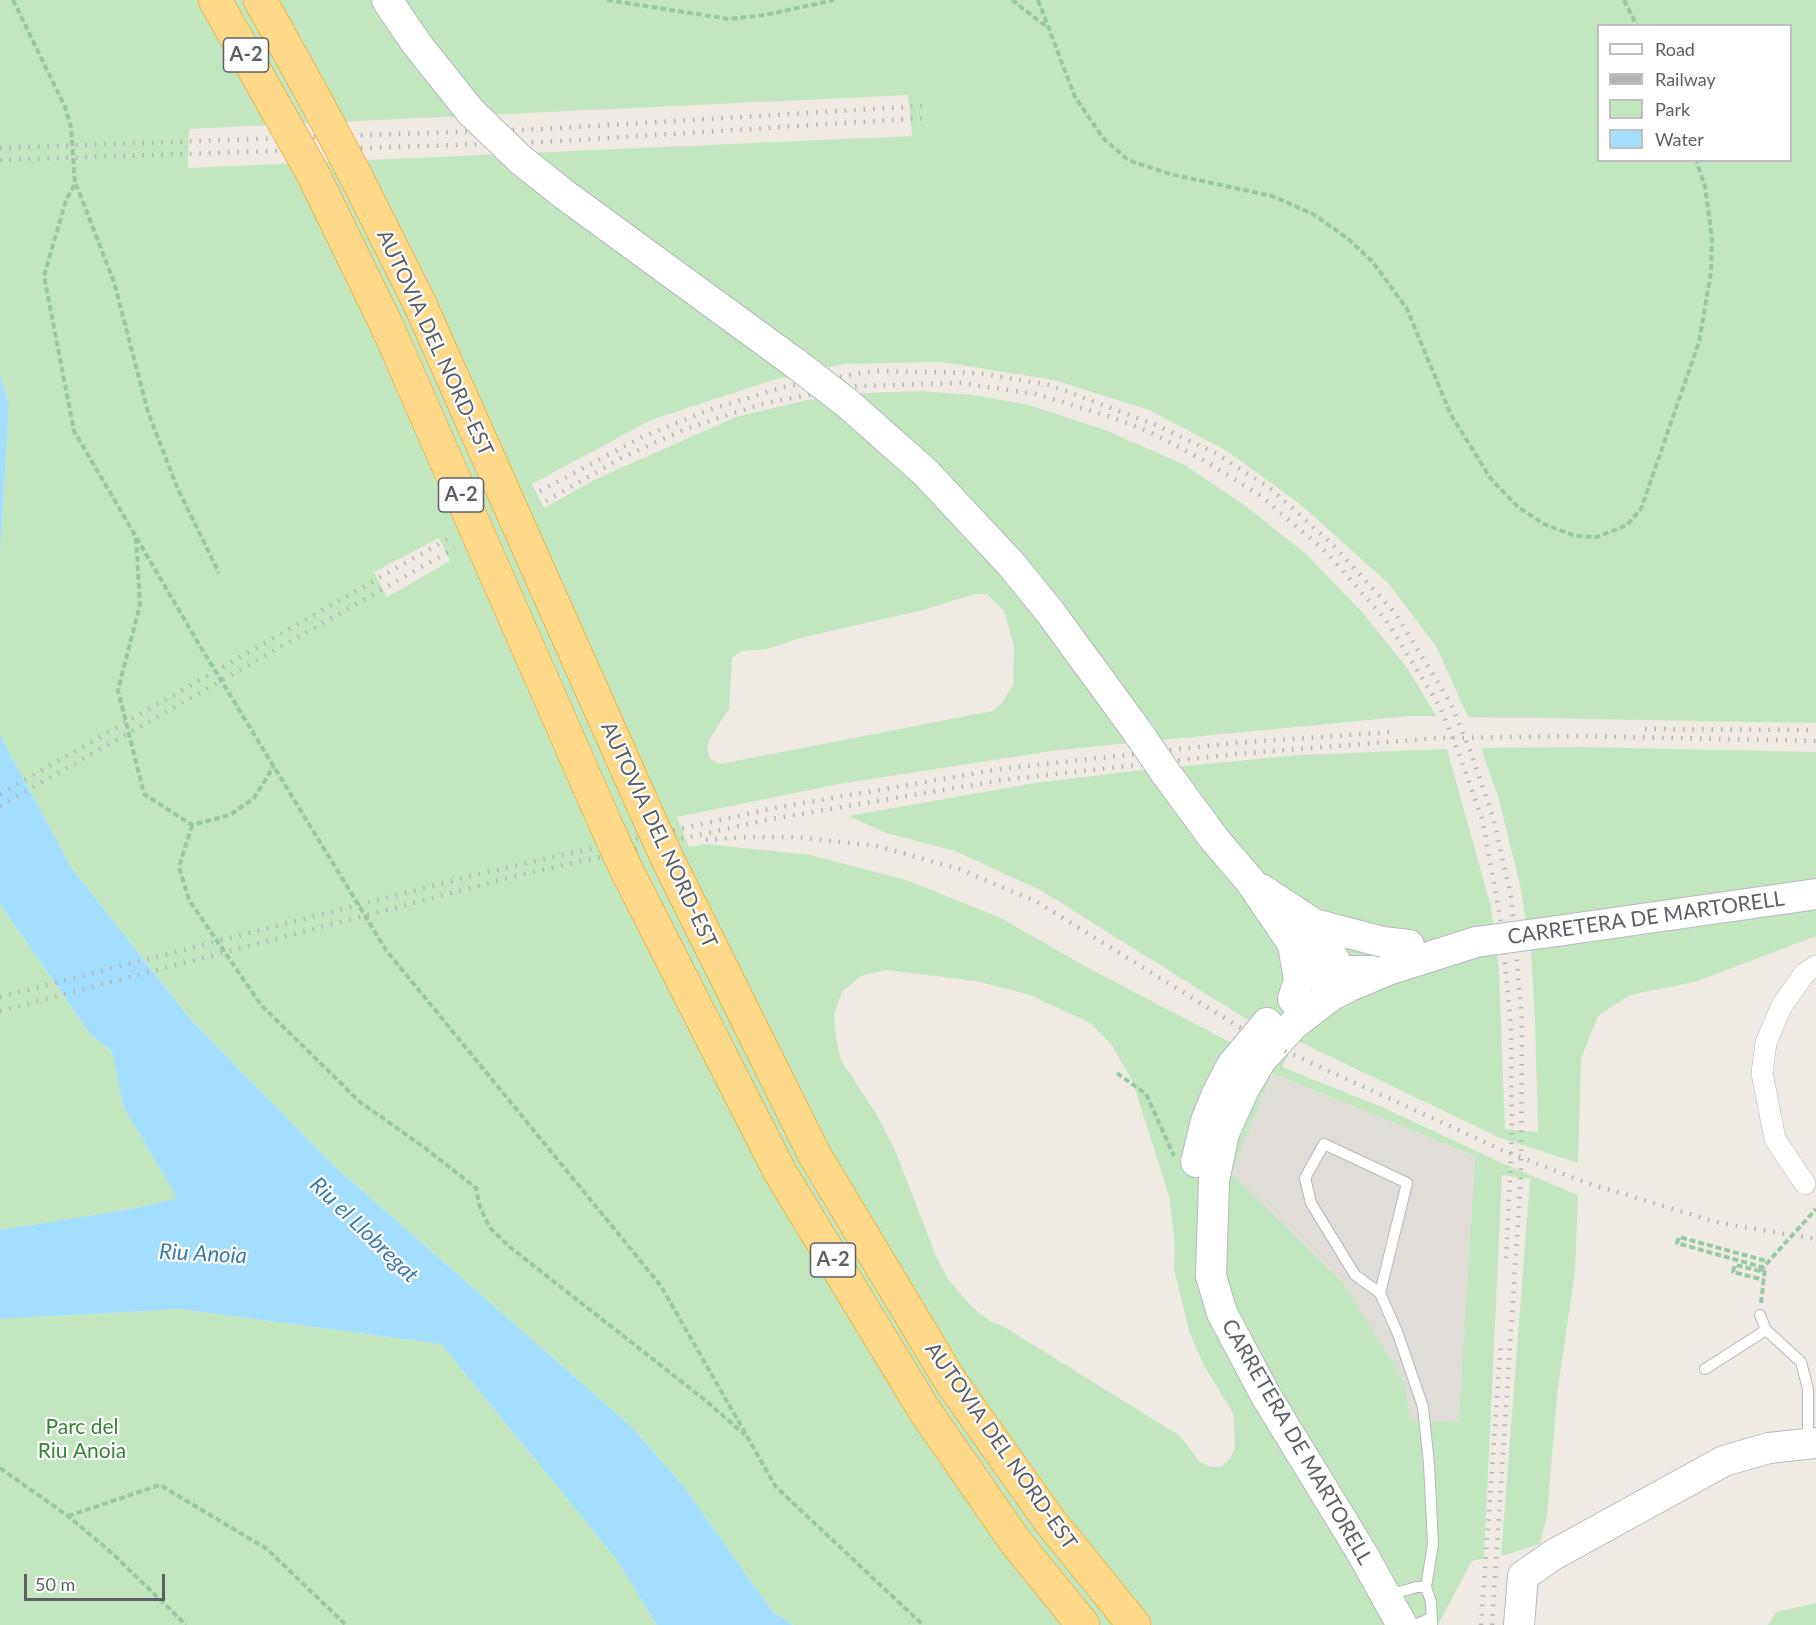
<!DOCTYPE html>
<html>
<head>
<meta charset="utf-8">
<style>
	body { margin:0 }
	#map { position:relative; width:1816px; height:1625px; overflow:hidden; background:#efebe4; font-family:Lato,sans-serif }
	canvas { display:block }
	.legend { position:absolute; left:1597px; top:24px; width:195px; height:138px; box-sizing:border-box; background:#fff; border:2px solid #bebfc1; margin:0; padding:8px 10px; list-style:none; font-size:18px; color:#5c6065 }
	.legend li { display:flex; align-items:center; gap:12px; height:30px }
	.legend b { width:30px; border:2px solid #bebfc1 }
	.scale { position:absolute; left:24px; top:1574px; width:141px; height:27px; box-sizing:border-box; border:3px solid #5c6065; border-top:0; padding-left:8px; font-size:18px; line-height:21px; white-space:nowrap; color:#5c6065; -webkit-text-stroke:4px #fff; paint-order:stroke }
</style>
</head>
<body>
<div id="map">
<canvas width="1816" height="1625"></canvas>
<ul class="legend">
<li><b style="height:8px;background:#fff"></b>Road</li>
<li><b style="height:8px;background:#b3b4b5"></b>Railway</li>
<li><b style="height:16px;background:#c2e7bf"></b>Park</li>
<li><b style="height:16px;background:#a3deff"></b>Water</li>
</ul>
<div class="scale">50 m</div>
</div>
<script>
const c = document.querySelector('canvas').getContext('2d');
c.lineJoin = 'round';
function fill(path, color) { c.fillStyle = color; c.fill(path, 'evenodd'); }
const poly = rows => new Path2D(rows.map(r => 'M' + r).join(''));
function stroke(path, color, width, dash) { c.strokeStyle = color; c.lineWidth = width; c.lineCap = dash ? 'butt' : 'round'; c.setLineDash(dash || []); c.stroke(path); }
function label(font, color, halo, rows, align = 'center') {
  c.font = font + ' Lato,sans-serif'; c.lineWidth = 4.5; c.setLineDash([]); c.textBaseline = 'middle'; c.strokeStyle = halo; c.fillStyle = color; for (const [text, x, y, turn = 0] of rows) {
    c.save(); c.translate(x, y); c.rotate((+turn || 0) * Math.PI / 180); c.textAlign = isNaN(turn) ? turn : align; if (halo) c.strokeText(text, 0, 0); c.fillText(text, 0, 0); c.restore();
  }
}
fill(poly([
	[1272,1073,1475,1156,1460,1423,1410,1420,1405,1383,1345,1285,1232,1173]
]), '#e0ddd8');
fill(poly([
	[0,0,1816,0,1816,723,1468,717,1436,646,1389,584,1300,504,1227,451,1149,410,1054,380,942,362,843,364,773,380,651,420,532,484,544,508,596,479,736,417,807,400,864,393,921,391,973,395,1029,405,1105,430,1185,465,1247,507,1306,554,1362,612,1408,669,1436,716,1410,716,1058,750,839,784,677,817,689,847,705,844,811,855,909,881,1001,918,1090,969,1234,1044,1251,1022,1042,891,955,851,886,833,848,816,1035,783,1142,770,1300,755,1447,749,1491,907,1499,970,1505,1129,1538,1132,1535,1020,1531,951,1520,885,1499,800,1481,748,1581,747,1816,752,1816,936,1695,982,1630,995,1598,1016,1581,1059,1578,1163,1498,1137,1296,1040,1282,1067,1382,1107,1502,1163,1578,1195,1575,1271,1557,1396,1547,1516,1540,1544,1501,1556,1530,1179,1502,1175,1484,1558,1472,1561,1438,1625,793,1625,773,1612,684,1487,633,1428,333,1165,191,1020,71,867,0,735,0,560,9,404,0,374],
	[1598,26,1790,26,1790,160,1598,160],
	[908,95,912,136,188,168,189,129],
	[439,538,450,561,387,597,374,572],
	[975,594,987,594,1004,611,1014,646,1013,685,1001,704,992,711,720,764,710,759,707,749,710,738,729,709,732,658,741,651,767,649,800,638,923,610],
	[886,970,976,981,1030,995,1090,1023,1111,1044,1132,1080,1169,1196,1175,1244,1174,1269,1189,1331,1204,1366,1233,1413,1235,1447,1230,1459,1221,1467,1211,1467,1200,1462,1180,1436,1003,1326,991,1322,972,1307,948,1279,936,1256,895,1150,877,1115,841,1060,836,1038,834,1014,842,992,861,976],
	[1272,1073,1475,1156,1459,1422,1410,1420,1405,1383,1345,1285,1232,1173],
	[0,904,91,1035,112,1051,123,1106,177,1198,131,1209,0,1230],
	[180,1309,441,1344,617,1560,657,1625,0,1625,0,1319],
	[1816,1603,1816,1625,1768,1625,1776,1612]
]), '#c2e7bf');
fill(poly([
	[0,374,9,404,0,560],
	[0,735,71,867,191,1020,333,1165,633,1428,684,1487,773,1612,793,1625,657,1625,617,1560,441,1344,180,1309,0,1319,0,1230,131,1209,177,1198,123,1106,112,1051,91,1035,0,904]
]), '#a3deff');
const lane = poly([
	[1380,1293,1407,1183,1324,1144,1305,1178,1311,1203,1355,1275,1380,1293,1398,1334,1423,1407,1429,1464,1433,1544,1426,1587,1431,1602,1432,1625],
	[1760,1315,1766,1330,1801,1362,1808,1389,1808,1441],
	[1705,1369,1766,1330],
	[1388,1595,1417,1587,1426,1587],
	[1415,1625,1431,1618]
]);
const street = poly([
	[1805,1184,1775,1139,1762,1073,1766,1043,1781,1007,1804,974,1816,966]
]);
const secondary = poly([
	[387,0,416,43,471,112],
	[521,160,565,195,795,363],
	[847,403,925,472,1011,564,1050,612,1137,731],
	[1165,772,1215,840,1251,882,1293,944,1311,963,1323,971,1371,971],
	[1261,889,1314,924,1335,961,1332,981,1326,987],
	[1314,924,1383,942,1409,945],
	[1557,931,1816,894],
	[1293,999,1299,980,1293,944],
	[1196,1162,1206,1121,1217,1094,1232,1065,1267,1023],
	[1402,1625,1362,1553,1266,1396,1222,1313,1211,1276,1214,1181,1224,1133,1244,1089,1261,1060,1294,1024,1332,995,1350,986,1388,970,1476,942],
	[1519,1625,1523,1576,1553,1555,1724,1461,1769,1448,1816,1443]
]);
const highway = poly([
	[215,0,277,110],
	[260,0,316,101],
	[351,167,418,300,647,814],
	[311,170,387,326,605,823],
	[669,862,814,1154,951,1382,1049,1520,1134,1625],
	[626,869,780,1172,923,1408,1015,1541,1083,1625]
]);
stroke(lane, '#b4b7bb', 12);
stroke(street, '#b4b7bb', 22);
stroke(secondary, '#b5b9be', 32);
stroke(highway, '#f29300', 34);
stroke(poly([
	[13,0,65,107,71,127,75,184,66,200,44,276,74,431,197,641,386,950,661,1286,776,1487,923,1625],
	[607,0,729,19,765,15,834,0],
	[1012,0,1047,27],
	[1038,0,1075,97,1103,138,1128,160,1170,174,1272,196,1313,214,1347,238,1372,261,1407,309,1451,415,1491,479,1518,507,1544,524,1575,536,1597,537,1627,525,1641,509,1699,342,1711,272,1712,239,1705,186,1696,160],
	[1624,0,1637,26],
	[76,184,114,282,148,412,177,487,219,573],
	[136,538,140,605,118,690,144,794,192,825,230,815,254,798,274,766],
	[192,825,179,867,189,900,261,1005,360,1102,425,1148,476,1188,480,1207,490,1228,511,1248,705,1400,745,1435],
	[1117,1073,1146,1094,1174,1156],
	[1760,1271,1735,1265,1733,1272,1764,1280],
	[1761,1303,1765,1268,1677,1243,1679,1237,1770,1262],
	[0,1468,68,1516,113,1554,186,1625],
	[68,1516,160,1485,267,1549,346,1625]
]), '#98c9a2', 4, [6, 3]);
stroke(lane, '#fff', 10);
stroke(street, '#fff', 21);
stroke(secondary, '#fff', 30);
stroke(highway, '#ffd88a', 33);
stroke(poly([
	[0,148,543,129,922,106],
	[0,160,544,142,924,118],
	[540,491,642,437,709,410,784,387,873,371,977,373,1050,385,1156,425,1215,453,1270,488,1332,544,1395,613,1450,702,1471,753,1493,817,1511,896,1513,920],
	[546,501,623,457,688,428,765,403,858,386,960,383,1036,394,1108,416,1150,432,1207,462,1261,496,1325,551,1386,620,1440,707,1461,759,1483,822,1501,922],
	[1645,729,1816,730],
	[0,794,449,538],
	[0,806,455,548],
	[706,840,747,837,797,837,877,846,959,869,1037,902,1244,1030],
	[1504,953,1511,1026,1512,1132,1506,1263],
	[0,997,487,872,769,809,1000,769,1233,743,1393,732],
	[0,1011,528,873,771,819,1002,780,1236,754,1438,738,1582,736,1816,741],
	[1285,1051,1502,1150,1587,1183,1720,1223,1816,1239],
	[1481,1625,1501,1341],
	[1492,1625,1521,1175,1522,1021,1516,952]
]), '#b3b4b5', 4.5, [1.5, 8]);
const secondaryBridge = poly([
	[471,112,521,160],
	[795,363,847,403],
	[1137,731,1165,772],
	[1476,942,1557,931]
]);
const highwayBridge = poly([
	[316,101,351,167],
	[277,110,311,170],
	[647,814,669,862],
	[605,823,626,869]
]);
stroke(secondaryBridge, '#b5b9be', 32, []);
stroke(highwayBridge, '#f29300', 34, []);
stroke(poly([
	[1760,1271,1816,1209]
]), '#98c9a2', 4, [6, 3]);
stroke(secondaryBridge, '#fff', 30);
stroke(highwayBridge, '#ffd88a', 33);
for (const [x, y, w] of [
	[246,55,45],
	[461,495,45],
	[833,1260,45]
]) { const box = new Path2D(); box.roundRect(x - w / 2, y - 17, w, 34, 4.5); c.fillStyle = '#fff'; c.fill(box); stroke(box, '#5c6065', 1.5); }
label('bold 20px', '#5c6065', null, [
	["A-2",246,55],
	["A-2",461,495],
	["A-2",833,1260]
]);
label('21px', '#5c6065', '#fff', [
	["AUTOVIA DEL NORD-EST",435,343,65],
	["AUTOVIA DEL NORD-EST",659,835,65],
	["CARRETERA DE MARTORELL",1646,918,-8],
	["CARRETERA DE MARTORELL",1297,1442,60],
	["AUTOVIA DEL NORD-EST",1001,1446,55]
]);
label('21px', '#358632', '#fff', [
	["Parc del",82,1427],
	["Riu Anoia",82,1451]
]);
label('italic 22px', '#3a7aac', '#fff', [
	["Riu el Llobregat",364,1230,44],
	["Riu Anoia",203,1254,3]
]);
</script>
</body>
</html>
